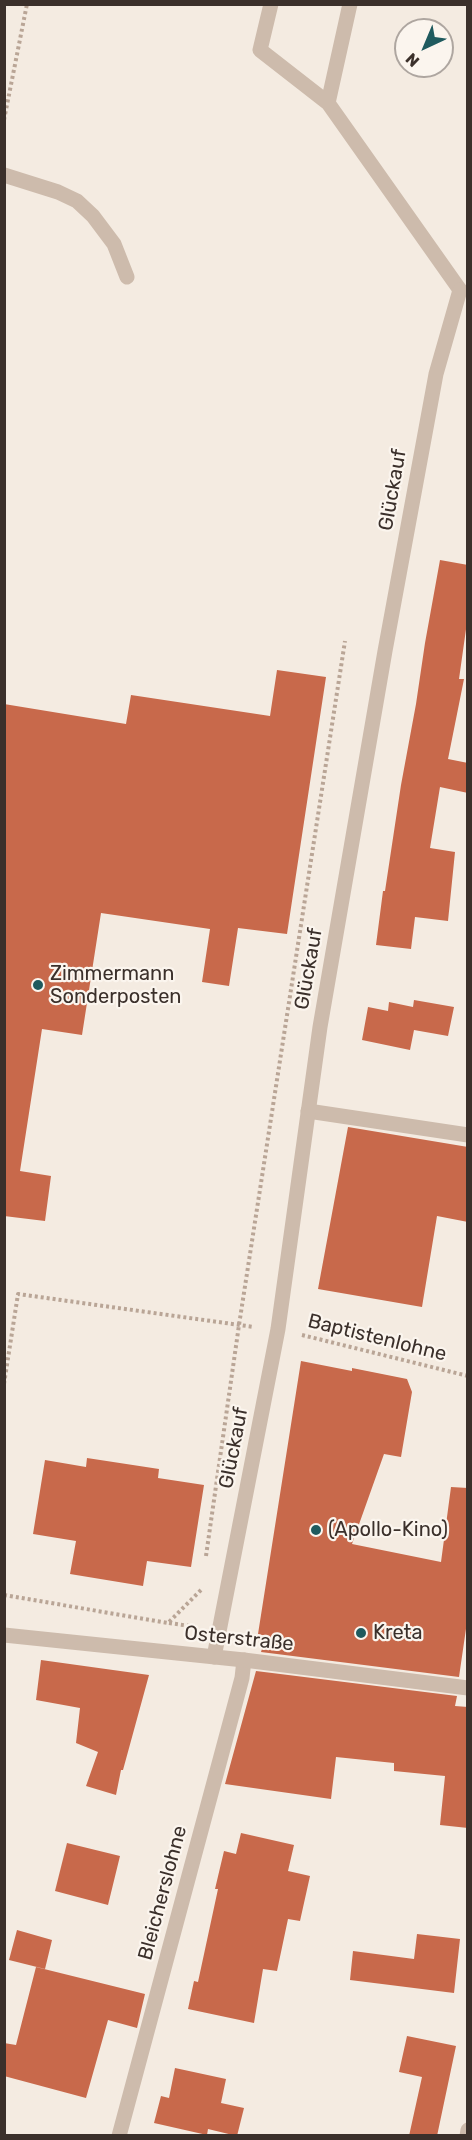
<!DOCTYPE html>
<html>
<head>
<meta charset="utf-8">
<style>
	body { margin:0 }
	#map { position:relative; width:472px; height:2140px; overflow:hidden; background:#f4ebe1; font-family:Rubik,sans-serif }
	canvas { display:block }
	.frame { position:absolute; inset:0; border:6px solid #3b302b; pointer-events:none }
	.north { position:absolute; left:394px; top:18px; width:60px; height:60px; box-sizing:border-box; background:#fbf5ee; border:2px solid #aea6a0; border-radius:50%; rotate:224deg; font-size:16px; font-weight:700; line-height:24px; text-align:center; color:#3b302b }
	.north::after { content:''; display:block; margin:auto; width:21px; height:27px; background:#1f5a5e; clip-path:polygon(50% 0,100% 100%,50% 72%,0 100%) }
</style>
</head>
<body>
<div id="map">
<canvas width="472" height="2140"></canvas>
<div class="frame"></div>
<div class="north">N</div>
</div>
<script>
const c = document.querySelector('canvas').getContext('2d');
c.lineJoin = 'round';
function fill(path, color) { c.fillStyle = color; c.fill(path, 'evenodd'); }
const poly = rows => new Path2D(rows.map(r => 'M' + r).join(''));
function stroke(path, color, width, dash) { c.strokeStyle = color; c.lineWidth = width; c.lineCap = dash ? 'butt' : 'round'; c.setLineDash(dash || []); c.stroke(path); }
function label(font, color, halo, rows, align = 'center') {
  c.font = font + ' Rubik,sans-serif'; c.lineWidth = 4.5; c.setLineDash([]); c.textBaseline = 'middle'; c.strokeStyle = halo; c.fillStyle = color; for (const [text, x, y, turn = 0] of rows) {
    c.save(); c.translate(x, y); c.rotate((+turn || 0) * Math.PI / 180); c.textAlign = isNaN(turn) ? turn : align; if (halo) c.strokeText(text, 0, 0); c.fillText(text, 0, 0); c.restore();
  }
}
fill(poly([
	[440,560,468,565,468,615,459,679,464,679,448,759,468,763,468,793,440,787,430,848,455,852,448,921,415,917,411,949,376,945,383,891,385,891,401,785,416,704,425,643],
	[277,670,326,677,287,934,238,928,229,986,202,982,210,929,101,913,82,1035,42,1029,20,1171,51,1176,45,1221,4,1216,4,704,126,724,131,695,270,716],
	[414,1000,454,1007,448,1036,414,1030,410,1050,362,1040,368,1007,388,1011,389,1002,413,1007],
	[348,1127,468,1147,468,1222,437,1216,422,1307,318,1289],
	[301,1361,352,1371,352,1368,407,1379,412,1392,401,1457,384,1454,352,1544,441,1562,451,1487,468,1488,468,1615,459,1677,261,1652,266,1636,258,1634],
	[87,1458,159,1469,158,1478,204,1485,191,1567,147,1561,143,1586,70,1574,76,1541,33,1534,45,1460,86,1467],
	[41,1660,149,1675,123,1770,121,1770,116,1795,86,1786,98,1752,76,1743,80,1708,36,1700],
	[256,1671,457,1696,455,1706,468,1707,468,1828,440,1825,445,1776,394,1771,394,1763,336,1757,331,1799,225,1784],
	[241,1833,294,1845,288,1871,310,1876,300,1921,288,1919,277,1971,263,1969,254,2023,188,2009,194,1981,198,1982,218,1889,215,1889,224,1851,236,1854],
	[67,1843,120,1856,108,1905,55,1891],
	[17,1930,52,1940,45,1969,9,1960],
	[417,1934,460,1939,454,1993,350,1980,353,1951,414,1959],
	[36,1967,145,1994,137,2028,108,2020,86,2098,4,2076,4,2043,16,2045],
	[407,2036,456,2046,437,2136,409,2136,422,2077,399,2072],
	[175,2068,226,2079,221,2103,244,2108,237,2136,208,2129,207,2135,154,2123,161,2096,169,2098]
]), '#c8694b');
stroke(poly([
	[4,120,27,4],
	[302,1335,468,1376],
	[4,1384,18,1294,254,1327],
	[206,1556,239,1325,345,641],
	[4,1595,168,1623,201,1590],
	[169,1623,197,1627]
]), '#b9a596', 4, [3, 3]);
stroke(poly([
	[271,4,260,50,328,103,460,290],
	[328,103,350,4],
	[4,175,58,192,77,201,93,216,114,244,127,277],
	[308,1111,468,1135]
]), '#cdbbac', 15);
stroke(poly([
	[214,1657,278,1329,320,1027,385,651,436,374,460,290],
	[119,2136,242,1678,244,1660],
	[467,2136,468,2130]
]), '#cdbbac', 15);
stroke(poly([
	[4,1635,244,1660,468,1688]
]), '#cdbbac', 15);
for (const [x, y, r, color] of [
	[38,985,6,"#1f5a5e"],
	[316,1530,6,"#1f5a5e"],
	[361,1633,6,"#1f5a5e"]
]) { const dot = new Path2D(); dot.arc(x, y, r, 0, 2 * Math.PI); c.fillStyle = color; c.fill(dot); stroke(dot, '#fbf5ee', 2); }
label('20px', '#3b302b', '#fbf5ee', [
	["Glückauf",393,490,-80],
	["Glückauf",309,969,-80],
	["Baptistenlohne",377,1338,14],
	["Glückauf",234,1448,-79],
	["Osterstraße",239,1639,6],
	["Bleicherslohne",163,1893,-75]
]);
label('20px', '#3b302b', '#fbf5ee', [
	["Zimmermann",50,974],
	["Sonderposten",50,997],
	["(Apollo-Kino)",328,1530],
	["Kreta",373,1633]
], 'left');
</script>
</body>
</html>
